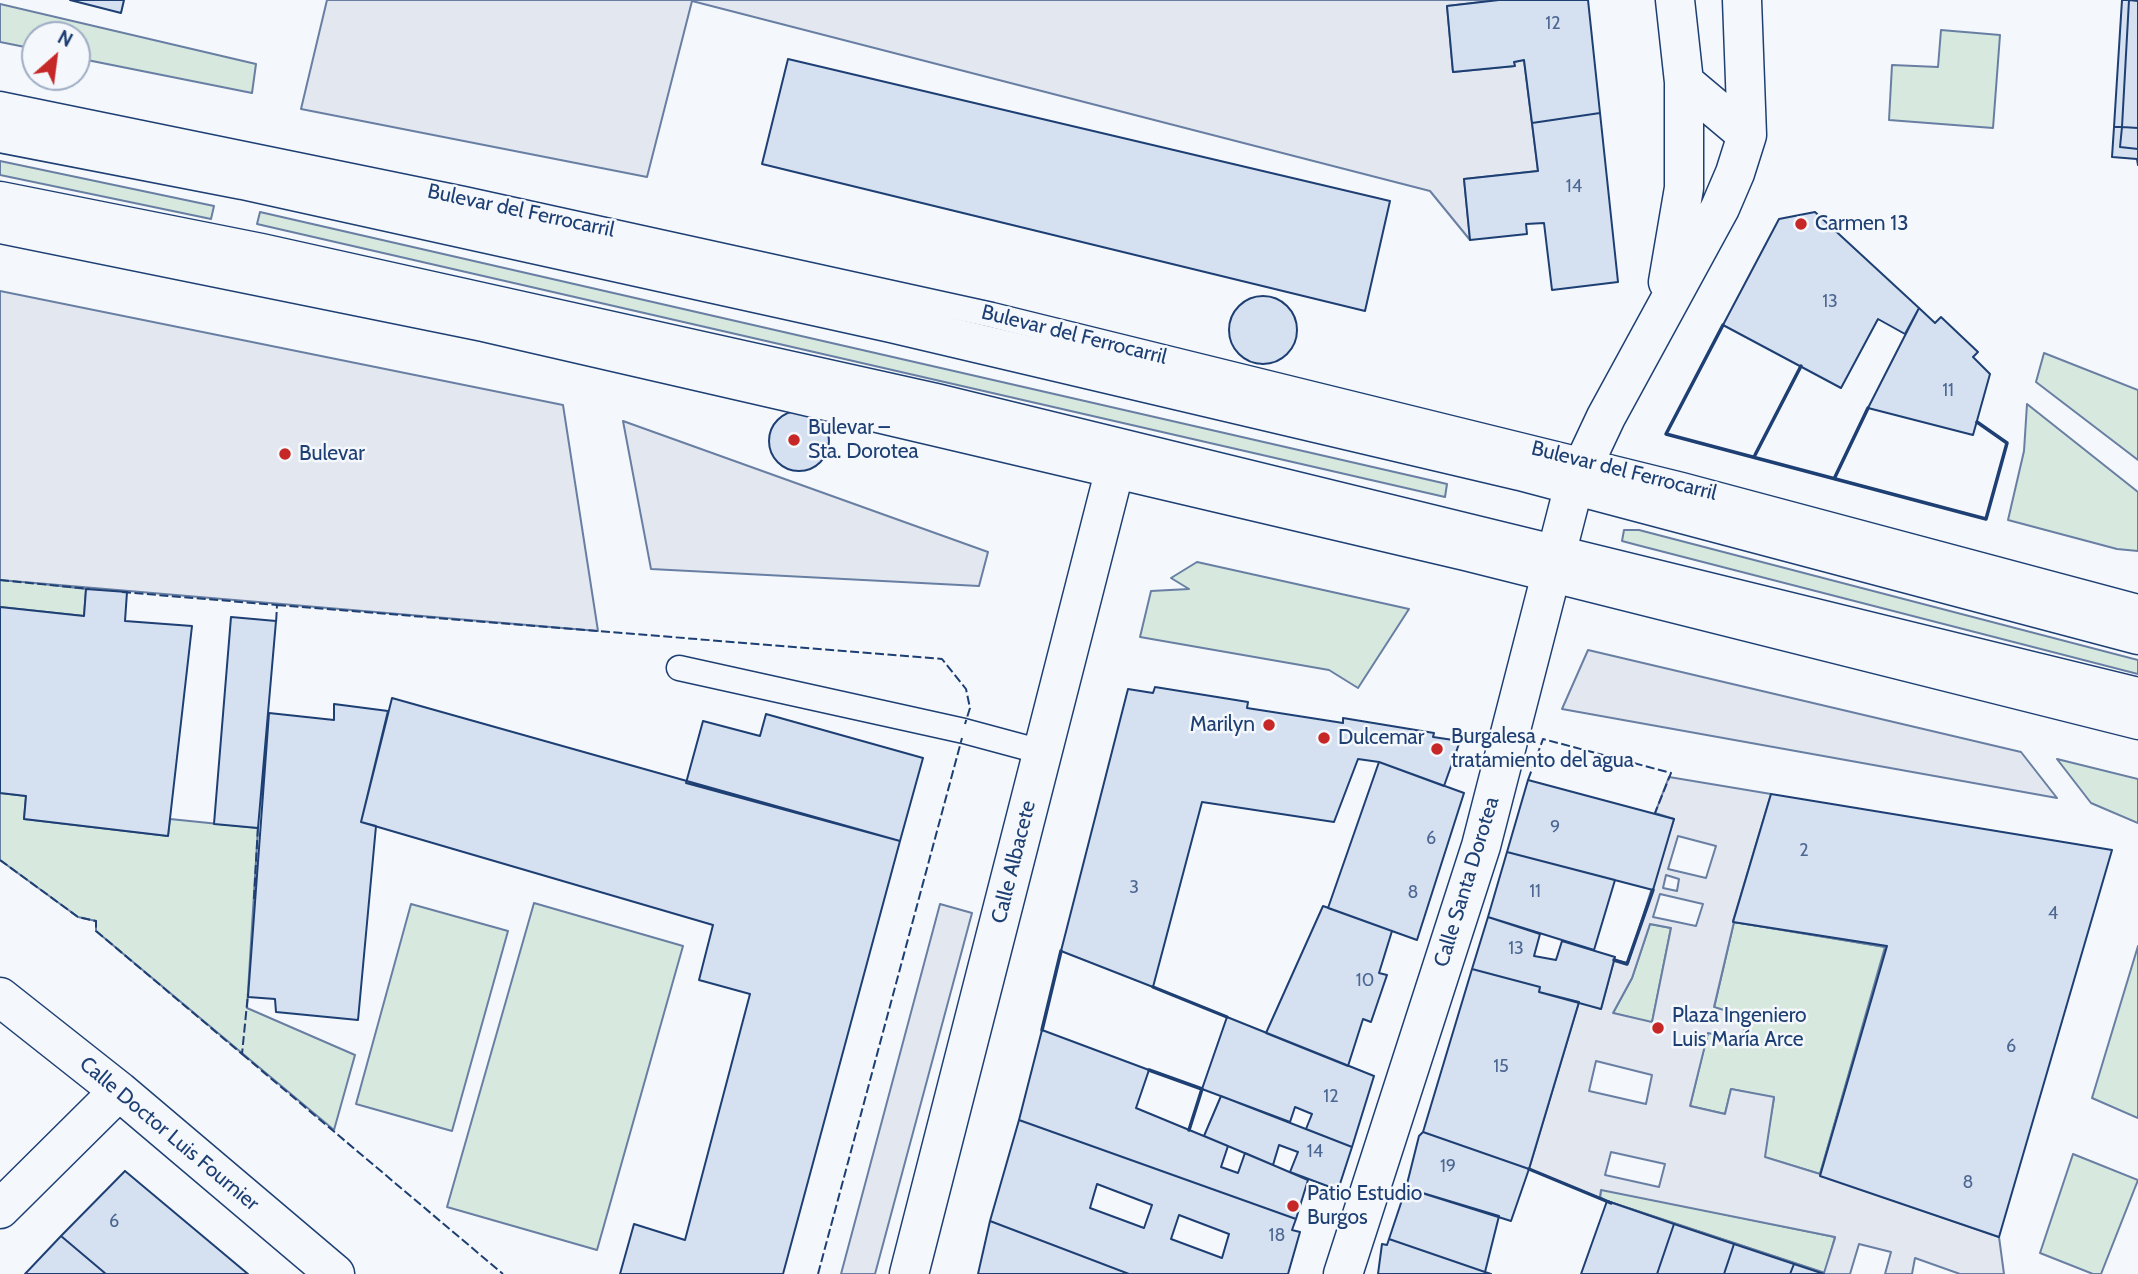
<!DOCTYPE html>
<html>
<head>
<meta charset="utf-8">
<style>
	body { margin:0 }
	#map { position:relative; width:2138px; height:1274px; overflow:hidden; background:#f4f7fb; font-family:Cabin,sans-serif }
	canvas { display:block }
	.north { position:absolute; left:21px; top:21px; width:70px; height:70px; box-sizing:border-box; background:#f4f7fb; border:2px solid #9eadc5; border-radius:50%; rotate:28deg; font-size:19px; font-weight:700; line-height:28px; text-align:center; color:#1d3f73 }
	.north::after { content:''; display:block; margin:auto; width:24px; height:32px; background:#c62828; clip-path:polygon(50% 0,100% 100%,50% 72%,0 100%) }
</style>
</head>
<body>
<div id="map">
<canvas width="2138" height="1274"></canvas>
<div class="north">N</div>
</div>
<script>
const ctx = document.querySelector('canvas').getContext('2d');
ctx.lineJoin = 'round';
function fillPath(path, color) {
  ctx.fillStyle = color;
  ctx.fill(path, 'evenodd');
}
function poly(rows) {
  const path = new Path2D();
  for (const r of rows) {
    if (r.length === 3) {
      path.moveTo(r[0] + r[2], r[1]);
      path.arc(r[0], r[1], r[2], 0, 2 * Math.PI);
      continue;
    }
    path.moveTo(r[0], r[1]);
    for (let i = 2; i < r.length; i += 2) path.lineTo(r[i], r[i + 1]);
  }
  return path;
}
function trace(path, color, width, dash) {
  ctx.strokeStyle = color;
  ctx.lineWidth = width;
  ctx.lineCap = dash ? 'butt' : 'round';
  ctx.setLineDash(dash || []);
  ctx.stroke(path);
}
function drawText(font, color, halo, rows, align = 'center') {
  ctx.font = font + ' Cabin,sans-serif';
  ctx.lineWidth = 5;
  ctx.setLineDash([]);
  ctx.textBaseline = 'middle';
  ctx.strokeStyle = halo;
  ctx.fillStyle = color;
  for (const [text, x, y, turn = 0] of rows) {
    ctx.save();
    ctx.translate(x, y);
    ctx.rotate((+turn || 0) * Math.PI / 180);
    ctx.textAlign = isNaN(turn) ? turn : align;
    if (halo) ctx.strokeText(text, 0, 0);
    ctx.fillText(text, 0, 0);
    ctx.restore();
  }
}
const green = poly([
	[0,4,256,64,252,93,77,58,77,35,35,35,35,49,0,42,0,4],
	[1941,30,2000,35,1993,128,1889,120,1892,65,1938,67,1941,30],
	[0,161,214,206,211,219,0,175,0,161],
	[260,212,1447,484,1445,497,257,224,260,212],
	[2044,353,2138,390,2138,460,2036,382,2044,353],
	[2027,404,2138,492,2138,551,2117,549,2008,520,2024,451,2027,404],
	[1624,530,1639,530,2138,660,2138,674,1637,545,1622,541,1624,530],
	[1197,562,1409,609,1358,688,1329,670,1140,637,1151,591,1189,589,1171,578,1197,562],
	[0,579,86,589,84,616,0,607,0,579],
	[2057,759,2138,779,2138,823,2091,803,2057,759],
	[0,793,26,796,24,819,168,836,170,819,258,828,247,1008,355,1055,334,1130,96,931,96,921,78,917,0,860,0,793],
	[534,903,683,946,597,1250,447,1207,534,903],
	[411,904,508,931,452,1131,356,1104,411,904],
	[1734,922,1886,947,1820,1174,1764,1157,1774,1098,1731,1089,1725,1114,1690,1106,1708,1032,1742,1040,1747,1017,1714,1008,1734,922],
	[1650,924,1671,928,1652,1023,1613,1013,1632,978,1650,924],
	[2138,946,2138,1118,2092,1098,2138,946],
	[2073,1154,2138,1180,2101,1274,2093,1274,2040,1253,2073,1154],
	[1601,1189,1835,1237,1825,1273,1607,1201,1600,1198,1601,1189]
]);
fillPath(green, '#d7e8df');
trace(green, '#687fa3', 2);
const parking = poly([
	[327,0,1499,0,1447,6,1453,72,1514,66,1514,62,1524,60,1538,171,1464,179,1470,240,1430,191,692,1,647,177,301,109,327,0],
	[0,291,563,405,598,631,0,580,0,291],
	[623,421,988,552,979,586,651,569,623,421],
	[1588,650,2021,752,2057,798,1562,709,1588,650],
	[1669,777,1771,794,1733,921,1887,946,1820,1175,1999,1237,2004,1274,1960,1274,1915,1258,1912,1274,1885,1274,1891,1252,1859,1244,1850,1274,1824,1274,1607,1201,1529,1169,1579,1002,1601,1009,1614,960,1628,963,1674,819,1655,813,1669,777],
	[1678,836,1716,846,1706,878,1668,869,1678,836],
	[1666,875,1679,879,1677,891,1663,888,1666,875],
	[1660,894,1703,904,1696,926,1653,917,1660,894],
	[1734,922,1885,947,1820,1174,1765,1157,1774,1097,1731,1089,1725,1114,1690,1106,1708,1033,1742,1041,1747,1017,1714,1007,1734,922],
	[1650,924,1671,928,1652,1022,1613,1013,1632,978,1650,924],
	[1596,1061,1652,1075,1646,1104,1589,1091,1596,1061],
	[1611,1152,1665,1164,1659,1187,1605,1175,1611,1152],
	[1601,1190,1835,1237,1835,1238,1824,1273,1607,1201,1600,1197,1601,1190],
	[940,904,972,913,875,1274,841,1274,940,904]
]);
fillPath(parking, '#e3e8f0');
trace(parking, '#687fa3', 2);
const building = poly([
	[70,0,124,0,121,13,70,0],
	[1499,0,1588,0,1600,113,1532,123,1524,60,1514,62,1515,66,1453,72,1447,6,1499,0],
	[2122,0,2129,0,2122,127,2114,127,2122,0],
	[2129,0,2138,1,2138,128,2122,127,2129,0],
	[788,59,1390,201,1365,311,762,164,788,59],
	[1600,113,1618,282,1552,290,1544,223,1526,224,1527,234,1470,240,1464,179,1538,171,1532,123,1600,113],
	[2114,127,2122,127,2120,147,2138,149,2138,165,2137,159,2112,157,2114,127],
	[2122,127,2138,128,2138,149,2120,147,2122,127],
	[1815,212,1919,308,1905,334,1878,319,1841,388,1723,325,1779,219,1815,212],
	[1263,330,34],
	[1919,308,1935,323,1941,317,1978,352,1973,357,1990,374,1973,435,1868,408,1919,308],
	[799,441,30],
	[86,589,127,592,125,621,192,626,168,836,24,819,26,796,0,793,0,607,84,616,86,589],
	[231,617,276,621,258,828,214,824,231,617],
	[1155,687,1248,702,1247,708,1343,723,1343,718,1434,733,1433,737,1460,741,1444,786,1379,762,1358,759,1334,822,1202,802,1153,987,1061,951,1128,689,1153,693,1155,687],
	[392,698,900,841,783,1274,620,1274,634,1224,685,1240,750,994,699,980,713,925,361,822,392,698],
	[334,704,388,711,361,822,376,826,358,1020,276,1012,275,999,248,997,269,713,334,720,334,704],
	[766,714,923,758,900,841,686,783,703,721,760,736,766,714],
	[1379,762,1464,793,1417,940,1328,908,1379,762],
	[1528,780,1674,819,1653,890,1507,852,1528,780],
	[1771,794,2112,850,1999,1237,1820,1176,1887,946,1733,922,1771,794],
	[1507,852,1615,880,1594,950,1488,917,1507,852],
	[1323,906,1392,931,1379,973,1387,975,1371,1022,1363,1019,1348,1066,1266,1033,1323,906],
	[1488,917,1540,934,1534,956,1556,960,1562,941,1615,957,1601,1009,1539,992,1540,987,1472,969,1488,917],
	[1472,969,1540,987,1539,992,1579,1002,1529,1169,1423,1132,1472,969],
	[1227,1017,1374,1076,1352,1147,1306,1129,1312,1114,1295,1107,1290,1122,1202,1089,1227,1017],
	[1042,1030,1149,1070,1136,1108,1228,1146,1221,1167,1238,1173,1245,1153,1308,1180,1296,1219,1019,1120,1042,1030],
	[1221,1096,1352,1147,1338,1190,1290,1172,1298,1152,1279,1145,1273,1165,1204,1136,1221,1096],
	[1019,1120,1296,1219,1292,1230,1300,1232,1288,1274,1129,1274,990,1221,1019,1120],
	[1097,1184,1152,1205,1144,1228,1090,1208,1097,1184],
	[1179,1215,1229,1234,1222,1258,1171,1239,1179,1215],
	[1423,1132,1529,1169,1511,1221,1406,1188,1419,1136,1423,1132],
	[125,1171,248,1274,106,1274,61,1236,125,1171],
	[1406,1188,1499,1216,1485,1272,1389,1239,1406,1188],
	[1607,1201,1674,1224,1657,1274,1581,1274,1607,1201],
	[990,1221,1129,1274,978,1274,990,1221],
	[1674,1224,1734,1244,1724,1274,1657,1274,1674,1224],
	[61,1236,106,1274,25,1274,61,1236],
	[1389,1239,1485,1272,1491,1274,1378,1274,1382,1244,1387,1245,1389,1239],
	[1734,1244,1794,1264,1790,1274,1724,1274,1734,1244],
	[1794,1264,1824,1274,1790,1274,1794,1264]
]);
fillPath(building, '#d5e0f0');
trace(building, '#1d3f73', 2);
const service = poly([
	[0,104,464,199,992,315,1682,485,2138,607],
	[0,231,483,329,792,400,1465,558,2138,727],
	[679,668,964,731,1042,752]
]);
const minor = poly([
	[1684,82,1747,135],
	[1668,282,1684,188,1684,82,1675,0],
	[0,997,119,1091,335,1274],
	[0,1209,119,1091],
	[909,1274,1120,449],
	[1343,1274,1481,846,1574,485,1606,417,1720,208,1735,173,1747,135,1742,0]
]);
const secondary = poly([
	[0,133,243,180,891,323,1520,471,2138,635],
	[0,201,261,253,936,403,2138,697]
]);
trace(service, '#1d3f73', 27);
trace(minor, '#1d3f73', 41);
trace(secondary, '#1d3f73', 41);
trace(service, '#f4f7fb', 24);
trace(minor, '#f4f7fb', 38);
trace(secondary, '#f4f7fb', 38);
trace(poly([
	[0,580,90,589],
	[122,592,277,605,276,624],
	[277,605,942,659,966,689,970,708,965,724],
	[1528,780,1543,739,1671,773,1655,813],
	[0,860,78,917,96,921,96,931,242,1054,248,994],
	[254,899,258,826],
	[242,1054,503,1274],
	[818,1274,962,738]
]), '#1d3f73', 2, [9, 3.5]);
trace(poly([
	[1723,325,1666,434,1986,519,2007,443,1977,422],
	[1755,455,1801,366],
	[1835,477,1868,408],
	[1614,960,1627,964,1653,890],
	[1153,987,1227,1017],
	[1042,1030,1061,951],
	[1149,1070,1202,1089,1189,1130],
	[1529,1169,1611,1203]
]), '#1d3f73', 3.5);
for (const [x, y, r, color] of [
	[1801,224,7,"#c62828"],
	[794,440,7,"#c62828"],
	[285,454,7,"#c62828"],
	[1269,725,7,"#c62828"],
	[1324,738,7,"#c62828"],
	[1437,749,7,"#c62828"],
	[1658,1028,7,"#c62828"],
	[1293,1206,7,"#c62828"]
]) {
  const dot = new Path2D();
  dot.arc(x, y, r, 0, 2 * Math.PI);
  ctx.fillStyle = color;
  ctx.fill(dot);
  trace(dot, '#f4f7fb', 2.5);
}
drawText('18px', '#4b6792', null, [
	["12",1553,24],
	["14",1574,187],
	["13",1830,302],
	["11",1948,391],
	["9",1555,828],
	["6",1431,839],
	["2",1804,851],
	["3",1134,888],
	["11",1535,892],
	["8",1413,893],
	["4",2053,914],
	["13",1516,949],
	["10",1365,981],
	["6",2011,1047],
	["15",1501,1067],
	["12",1331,1097],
	["14",1315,1152],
	["19",1448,1167],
	["8",1968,1183],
	["6",114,1222],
	["18",1277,1236]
]);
drawText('21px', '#1d3f73', '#f4f7fb', [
	["Bulevar del Ferrocarril",521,211,12],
	["Bulevar del Ferrocarril",1074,335,14],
	["Bulevar del Ferrocarril",1624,471,14],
	["Calle Albacete",1014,862,-76],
	["Calle Santa Dorotea",1467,882,-73],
	["Calle Doctor Luis Fournier",169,1134,40]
]);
drawText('21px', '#1d3f73', '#f4f7fb', [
	["Carmen 13",1815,224],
	["Bulevar –",808,428],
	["Sta. Dorotea",808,452],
	["Bulevar",299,454],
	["Marilyn",1255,725,"right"],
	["Burgalesa",1451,737],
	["tratamiento del agua",1451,761],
	["Dulcemar",1338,738],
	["Plaza Ingeniero",1672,1016],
	["Luis María Arce",1672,1040],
	["Patio Estudio",1307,1194],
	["Burgos",1307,1218]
], 'left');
</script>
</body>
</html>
